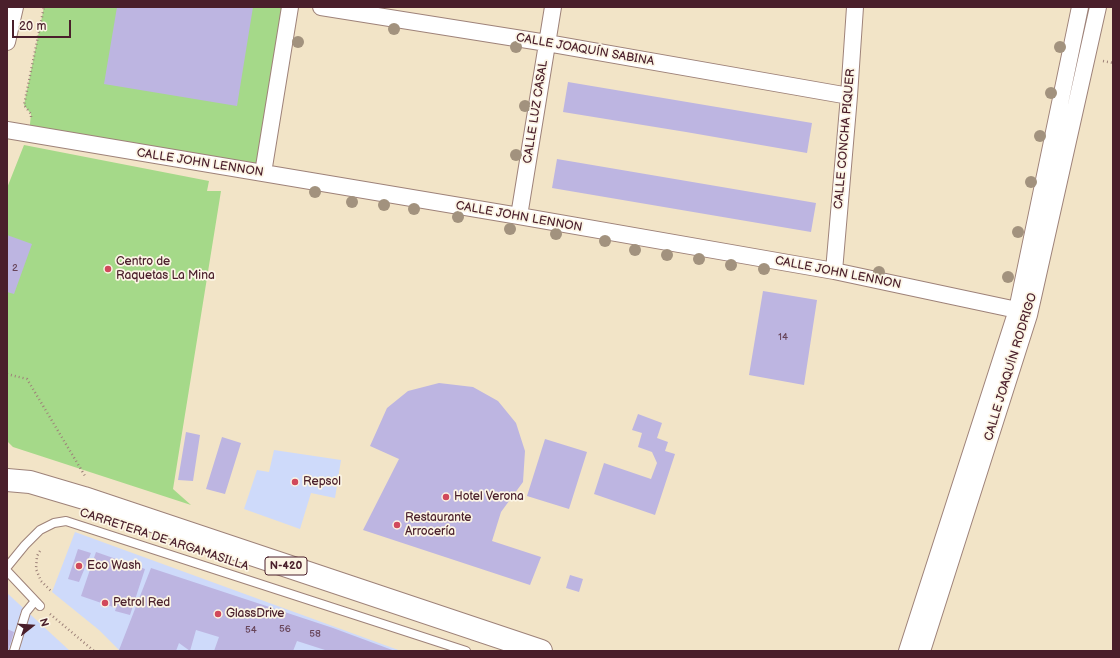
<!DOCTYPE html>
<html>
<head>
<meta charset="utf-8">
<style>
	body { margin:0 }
	#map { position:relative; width:1120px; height:658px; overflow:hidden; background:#f2e4c7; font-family:"Balsamiq Sans",sans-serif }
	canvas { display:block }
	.frame { position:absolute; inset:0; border:8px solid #4a1f2b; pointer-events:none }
	.north { position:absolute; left:12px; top:606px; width:40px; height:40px; -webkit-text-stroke:3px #fcf5e5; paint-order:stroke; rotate:73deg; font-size:11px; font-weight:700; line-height:16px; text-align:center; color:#4a1f2b }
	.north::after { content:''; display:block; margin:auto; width:14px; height:18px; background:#4a1f2b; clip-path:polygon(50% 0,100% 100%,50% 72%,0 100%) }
	.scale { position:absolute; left:12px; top:20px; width:59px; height:18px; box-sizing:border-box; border:2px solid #4a1f2b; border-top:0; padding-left:5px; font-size:12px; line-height:14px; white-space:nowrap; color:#4a1f2b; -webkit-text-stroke:3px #fcf5e5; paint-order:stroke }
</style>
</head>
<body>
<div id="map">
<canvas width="1120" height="658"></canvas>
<div class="frame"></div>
<div class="north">N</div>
<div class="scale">20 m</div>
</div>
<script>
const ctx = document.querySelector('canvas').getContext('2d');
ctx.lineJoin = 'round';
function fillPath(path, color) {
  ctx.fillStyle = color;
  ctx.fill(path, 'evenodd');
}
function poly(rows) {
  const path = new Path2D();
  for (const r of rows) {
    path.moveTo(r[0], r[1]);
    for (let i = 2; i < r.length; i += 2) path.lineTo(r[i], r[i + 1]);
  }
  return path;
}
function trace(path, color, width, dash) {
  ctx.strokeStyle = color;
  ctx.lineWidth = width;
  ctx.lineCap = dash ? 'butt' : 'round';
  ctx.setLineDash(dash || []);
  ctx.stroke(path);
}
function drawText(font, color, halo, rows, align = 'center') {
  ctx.font = font + ' "Balsamiq Sans",sans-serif';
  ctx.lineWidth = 3.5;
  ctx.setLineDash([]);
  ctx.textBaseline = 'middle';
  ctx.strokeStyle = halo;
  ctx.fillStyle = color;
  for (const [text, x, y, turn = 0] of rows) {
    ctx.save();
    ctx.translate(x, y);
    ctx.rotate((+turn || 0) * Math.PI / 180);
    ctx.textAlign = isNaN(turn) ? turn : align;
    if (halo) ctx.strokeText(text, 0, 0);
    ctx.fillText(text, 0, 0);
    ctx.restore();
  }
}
fillPath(poly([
	[274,450,341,460,335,498,311,493,300,529,244,509,257,470,269,472],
	[75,532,401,651,126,651,119,650,99,630,52,592],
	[7,593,70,651,7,651]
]), '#cedafa');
fillPath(poly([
	[44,7,290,7,263,173,29,134,31,114,24,105],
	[24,145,209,181,207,191,221,191,173,489,191,505,13,447,7,441,7,188]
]), '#a5d989');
fillPath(poly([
	[117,7,253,7,237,106,104,84],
	[568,82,812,123,807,153,686,132,563,112],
	[557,159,816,203,811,232,552,188],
	[7,235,32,244,14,294,7,292],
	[763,291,817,300,804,385,749,375],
	[439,383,473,387,498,401,516,423,525,451,523,482,501,512,492,541,541,557,530,585,363,530,399,459,370,446,387,408,408,391],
	[638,414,662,423,657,438,668,442,665,451,675,454,655,515,594,494,604,463,651,479,657,463,652,452,638,447,642,433,632,430],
	[186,432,200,435,193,481,178,480],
	[222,437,241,443,225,494,206,489],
	[545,439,587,452,569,509,527,496],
	[78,549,91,553,79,582,68,579],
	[96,552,145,569,130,615,115,611,116,608,81,596],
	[151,568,333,628,395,651,325,651,325,650,297,641,293,651,214,651,219,637,196,630,190,651,179,643,176,651,120,651,119,650],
	[570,575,583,579,579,592,566,588],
	[7,629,14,632,8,651,7,651]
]), '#bdb5e1');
const lane = poly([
	[7,567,25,545,40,530,54,523,66,521,466,651],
	[7,571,40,606],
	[14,651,26,612,35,601]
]);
const street = poly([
	[321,7,547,43,849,96],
	[7,42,15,7],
	[7,130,519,216,834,271,1017,310,1029,315],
	[263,173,290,7],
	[519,216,553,7],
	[834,271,849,96,855,7],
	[907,651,1017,310,1080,7],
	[922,651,1029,315,1098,7]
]);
const highway = poly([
	[7,480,30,482,84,498,541,651]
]);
trace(lane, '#9e8279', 10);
trace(street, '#9e8279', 18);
trace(highway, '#9e8279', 24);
trace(poly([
	[1103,61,1113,63],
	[31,117,31,114,24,105,44,7],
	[7,374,27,379,85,476],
	[40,551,37,556,36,569,41,581,52,592],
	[50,614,94,651]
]), '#9e8279', 2.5, [1, 3]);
trace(lane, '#fff', 8);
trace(street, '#fff', 16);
trace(highway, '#fff', 22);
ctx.fillStyle = '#a2927e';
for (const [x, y] of [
	[394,29],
	[298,42],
	[516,47],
	[1060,47],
	[1051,93],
	[525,106],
	[1040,136],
	[516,155],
	[1031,182],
	[315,192],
	[352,202],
	[384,205],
	[414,209],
	[458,217],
	[510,229],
	[1018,232],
	[556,234],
	[605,241],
	[635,250],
	[667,255],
	[699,259],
	[731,265],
	[764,269],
	[879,272],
	[1008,277]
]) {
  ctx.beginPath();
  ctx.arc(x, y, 6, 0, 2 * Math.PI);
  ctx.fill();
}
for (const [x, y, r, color] of [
	[108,269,4,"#d1495b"],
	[295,482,4,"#d1495b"],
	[446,497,4,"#d1495b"],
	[397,525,4,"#d1495b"],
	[79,566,4,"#d1495b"],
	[105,603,4,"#d1495b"],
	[218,614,4,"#d1495b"]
]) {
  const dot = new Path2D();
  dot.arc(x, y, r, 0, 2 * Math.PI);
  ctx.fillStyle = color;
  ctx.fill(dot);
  trace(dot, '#fcf5e5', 1.5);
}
drawText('10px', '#674458', null, [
	["2",15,268],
	["14",783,337],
	["56",285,629],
	["54",251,630],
	["58",315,634]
]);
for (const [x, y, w] of [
	[286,566,42]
]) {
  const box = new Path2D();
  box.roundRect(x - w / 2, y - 9, w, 18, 3);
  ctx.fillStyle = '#fcf5e5';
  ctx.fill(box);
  trace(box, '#4a1f2b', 1);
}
drawText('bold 11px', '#4a1f2b', null, [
	["N-420",286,566]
]);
drawText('12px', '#4a1f2b', '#fcf5e5', [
	["CALLE JOAQUÍN SABINA",585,50,10],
	["CALLE LUZ CASAL",536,112,-81],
	["CALLE CONCHA PIQUER",845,139,-85],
	["CALLE JOHN LENNON",200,163,9],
	["CALLE JOHN LENNON",519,217,10],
	["CALLE JOHN LENNON",838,273,11],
	["CALLE JOAQUÍN RODRIGO",1011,367,-73],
	["CARRETERA DE ARGAMASILLA",164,540,18]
]);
drawText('12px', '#4a1f2b', '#fcf5e5', [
	["Centro de",116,262],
	["Raquetas La Mina",116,276],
	["Repsol",303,482],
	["Hotel Verona",454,497],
	["Restaurante",405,518],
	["Arrocería",405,532],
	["Eco Wash",87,566],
	["Petrol Red",113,603],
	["GlassDrive",226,614]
], 'left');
</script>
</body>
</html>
